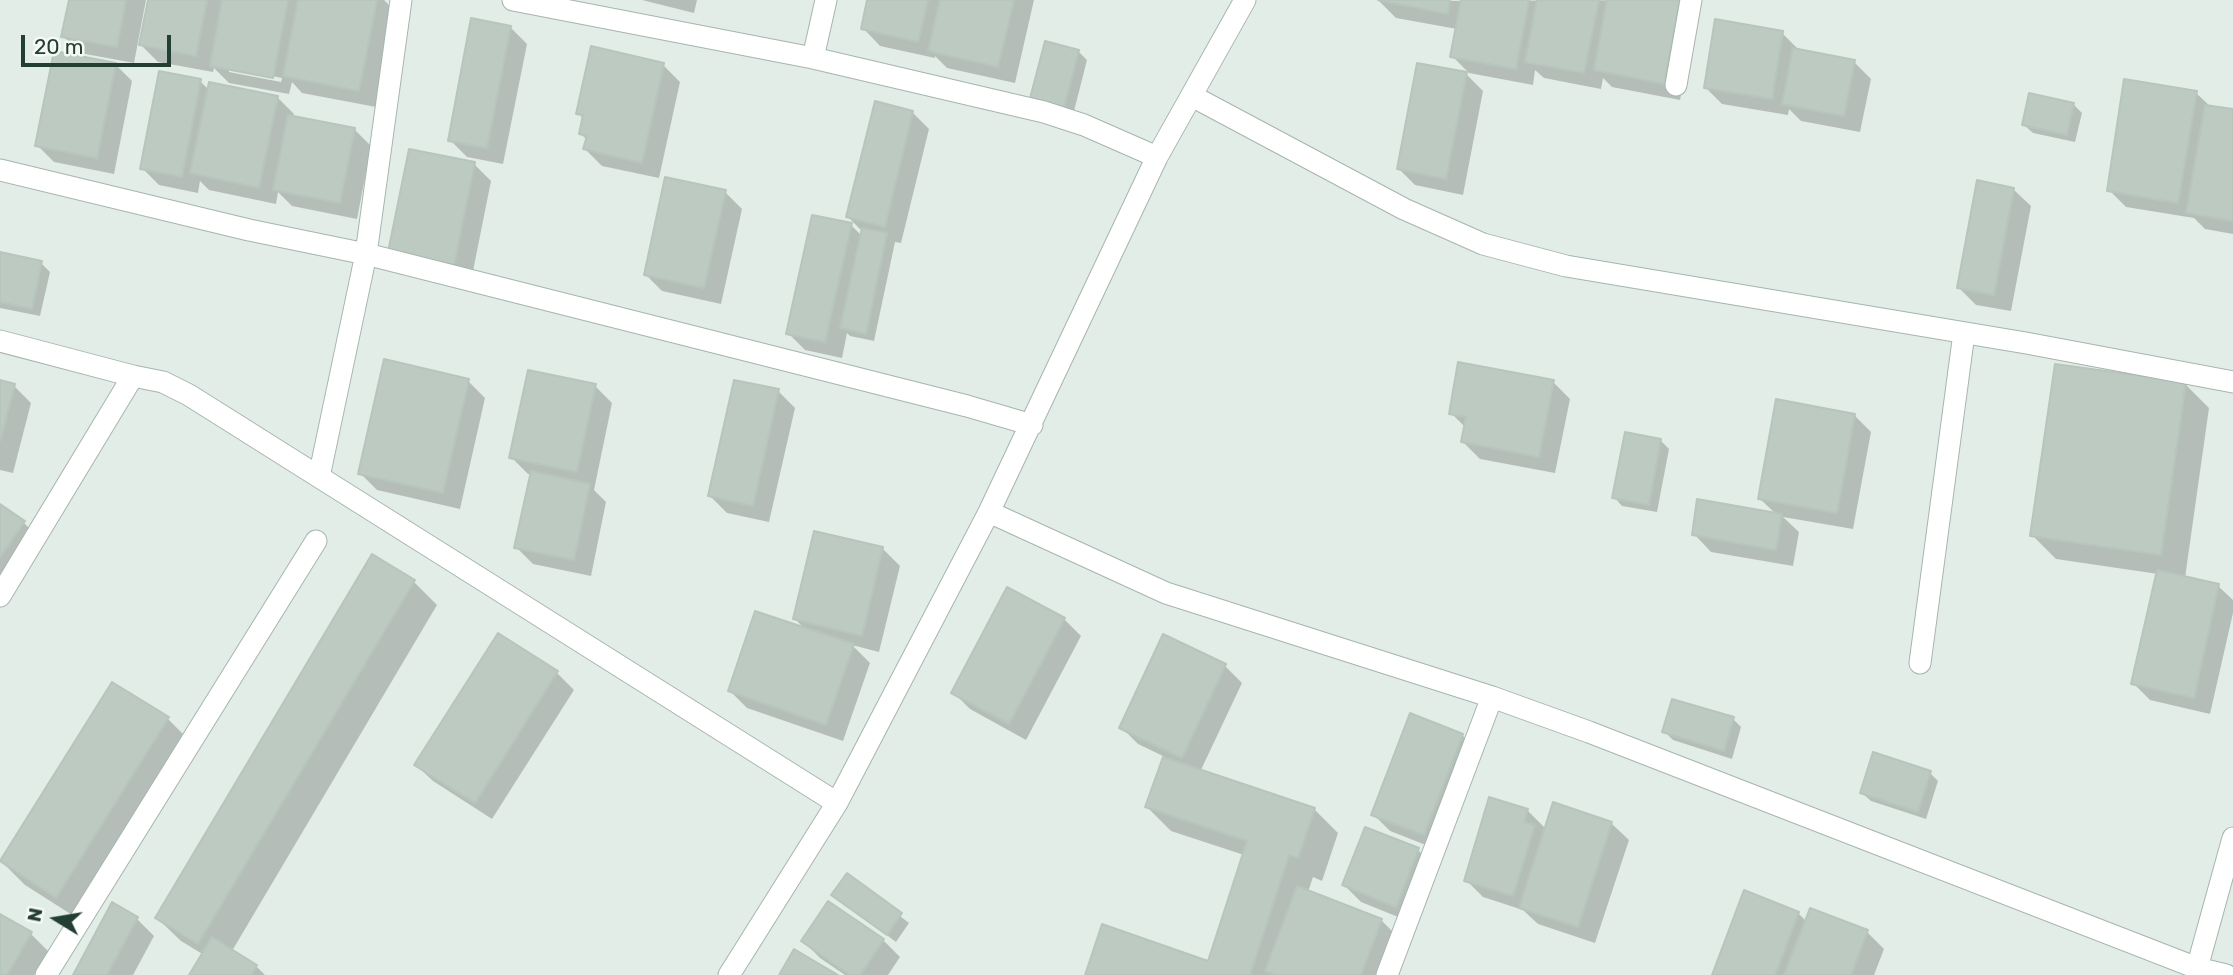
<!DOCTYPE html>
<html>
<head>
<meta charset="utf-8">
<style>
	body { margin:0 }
	#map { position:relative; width:2233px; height:975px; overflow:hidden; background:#e3ede7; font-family:Rubik,sans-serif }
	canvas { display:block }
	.north { position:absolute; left:21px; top:884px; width:70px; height:70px; -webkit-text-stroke:5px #f4f9f6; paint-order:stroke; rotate:281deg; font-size:19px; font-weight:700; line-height:28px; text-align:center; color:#233e32 }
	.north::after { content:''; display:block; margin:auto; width:24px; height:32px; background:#233e32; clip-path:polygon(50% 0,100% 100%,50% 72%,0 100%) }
	.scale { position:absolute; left:21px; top:35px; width:150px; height:32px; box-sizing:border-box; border:4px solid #233e32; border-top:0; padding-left:9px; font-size:21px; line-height:24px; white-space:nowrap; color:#233e32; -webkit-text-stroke:5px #f4f9f6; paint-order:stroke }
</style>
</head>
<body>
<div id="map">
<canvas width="2233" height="975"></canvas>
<div class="north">N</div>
<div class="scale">20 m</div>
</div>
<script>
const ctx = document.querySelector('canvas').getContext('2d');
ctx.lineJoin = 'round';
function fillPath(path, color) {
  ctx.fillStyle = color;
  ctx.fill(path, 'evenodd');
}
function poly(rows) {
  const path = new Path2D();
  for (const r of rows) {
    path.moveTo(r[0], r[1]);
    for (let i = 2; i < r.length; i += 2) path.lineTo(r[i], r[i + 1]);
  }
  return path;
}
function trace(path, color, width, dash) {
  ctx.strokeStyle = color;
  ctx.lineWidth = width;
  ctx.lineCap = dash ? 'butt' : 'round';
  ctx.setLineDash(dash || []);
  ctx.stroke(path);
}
fillPath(poly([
	[70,0,146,0,134,63,80,53,63,36],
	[150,0,384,0,395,11,376,107,302,93,292,82,289,94,229,83,214,68,213,72,158,62,141,45],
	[229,68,282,78,281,82,229,72],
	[642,0,697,0,694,13],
	[869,0,1034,0,1015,83,947,68,935,56,935,58,880,46,863,28],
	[1700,0,1680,100,1612,87,1603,78,1601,89,1544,78,1535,70,1533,85,1469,73,1452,56,1457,29,1396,18,1379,1],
	[510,27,527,44,503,164,467,157,450,140],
	[1782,33,1799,50,1854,62,1871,79,1860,132,1801,121,1789,109,1788,115,1722,104,1705,87],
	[1078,51,1087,60,1071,123,1039,114],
	[115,64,132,81,114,174,54,162,37,145],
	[663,65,680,82,659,178,602,166,585,149,587,140,580,133,584,120,578,113],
	[1466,74,1483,91,1463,195,1415,185,1398,168],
	[200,81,209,90,277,97,294,114,293,117,354,129,371,146,357,219,292,206,278,192,276,204,209,190,200,181,198,193,159,185,142,168],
	[2196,93,2211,107,2233,111,2233,234,2205,229,2194,218,2126,207,2109,190],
	[2073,104,2082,113,2075,142,2033,133,2024,125],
	[912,112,929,129,901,243,895,242,874,341,850,336,847,333,842,358,805,350,788,333,851,225,862,236,863,232,848,217],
	[474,164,491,181,471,281,407,269],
	[2013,189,2031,206,2011,311,1976,305,1959,288],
	[725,192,742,209,721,304,662,291,645,274],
	[0,254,41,263,50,272,40,316,0,308],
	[468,381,485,398,460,509,377,490,360,473],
	[0,382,14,386,31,403,13,473,0,470],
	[1553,382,1570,399,1555,473,1480,459,1463,442,1466,428,1451,413],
	[2185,384,2209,408,2185,578,2218,586,2233,600,2233,613,2210,714,2150,700,2133,683,2158,574,2056,559,2032,535],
	[595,386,612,403,594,490,606,502,591,576,533,564,516,547,532,475,528,474,511,457],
	[778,391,795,408,769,522,727,513,710,496],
	[1854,415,1871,432,1853,529,1783,517,1799,532,1793,566,1711,552,1694,534,1776,514,1760,499],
	[1661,441,1669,449,1657,512,1622,506,1614,497],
	[0,506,24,523,41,540,0,582],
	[815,533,883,549,900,566,879,652,852,645,870,663,843,741,747,708,730,691,806,630,794,618],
	[414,582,437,605,232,951,256,966,265,975,191,975,204,955,181,941,157,918],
	[1064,619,1081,636,1026,740,970,709,953,692],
	[1225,666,1242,683,1200,772,1314,809,1338,833,1322,881,1313,877,1308,892,1381,920,1398,937,1384,975,1087,975,1209,963,1244,855,1171,831,1147,807,1165,757,1138,744,1121,727],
	[557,673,574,690,492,819,433,781,416,765],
	[168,719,191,742,80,920,25,885,2,862],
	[1733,719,1741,727,1732,759,1673,740,1664,731],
	[1462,735,1479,752,1441,851,1390,831,1373,814],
	[1930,773,1938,781,1926,819,1871,801,1862,793],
	[1554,804,1612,824,1629,840,1595,943,1538,924,1523,910,1483,897,1466,880,1527,810,1546,829],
	[1366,829,1418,850,1435,867,1413,923,1361,902,1344,885],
	[848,876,909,923,896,942,833,895],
	[829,904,883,940,900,957,888,975,845,975,820,958,803,941],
	[112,905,137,919,154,936,133,975,75,975],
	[1798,913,1807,922,1867,932,1884,949,1874,975,1714,975],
	[0,916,31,934,48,951,34,975,0,975]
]), '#0003');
const building = poly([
	[69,0,126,0,117,47,61,37,69,0],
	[148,0,207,0,196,56,139,45,148,0],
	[222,0,288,0,273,78,210,66,222,0],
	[298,0,377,0,359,91,283,76,298,0],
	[867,0,928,0,918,42,861,29,867,0],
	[940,0,1014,0,998,67,928,51,940,0],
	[1378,0,1450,0,1448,14,1378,0],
	[1461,0,1529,0,1516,69,1450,57,1461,0],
	[1537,0,1599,0,1584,73,1525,62,1537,0],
	[1607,0,1680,0,1664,84,1594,70,1607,0],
	[471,18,511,26,487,148,448,141,471,18],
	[1715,19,1783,31,1772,99,1704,88,1715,19],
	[1045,41,1079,50,1062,115,1028,106,1045,41],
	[591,46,664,63,642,163,583,149,587,136,579,134,583,115,576,114,591,46],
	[1793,48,1855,60,1844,116,1782,104,1793,48],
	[54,51,116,63,97,158,35,146,54,51],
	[1417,63,1467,72,1446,179,1397,169,1417,63],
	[159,71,201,79,182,177,140,169,159,71],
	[2124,79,2197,91,2178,203,2107,191,2124,79],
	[209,82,278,96,259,188,190,173,209,82],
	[2029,93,2074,103,2067,135,2022,125,2029,93],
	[875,101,913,111,885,227,846,217,875,101],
	[2205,105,2233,109,2233,221,2186,213,2205,105],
	[288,115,355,128,340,203,273,190,288,115],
	[409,149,475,162,454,265,388,252,409,149],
	[665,177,726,190,704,288,644,275,665,177],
	[1977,180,2014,188,1994,295,1957,288,1977,180],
	[812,215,852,223,825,342,786,334,812,215],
	[862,228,887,233,866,334,840,328,862,228],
	[0,252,42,261,32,309,0,302,0,252],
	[384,359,469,379,443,493,358,474,384,359],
	[1458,362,1554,380,1539,457,1461,442,1466,417,1449,414,1458,362],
	[2055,364,2186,382,2161,555,2030,536,2055,364],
	[528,370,596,384,577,472,509,458,528,370],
	[0,380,15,384,0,441,0,380],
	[734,380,779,389,753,506,708,496,734,380],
	[1776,399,1855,414,1837,513,1758,499,1776,399],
	[1625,432,1661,439,1649,505,1612,498,1625,432],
	[531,471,590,484,574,560,514,548,531,471],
	[1697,499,1782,514,1776,550,1692,535,1697,499],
	[0,504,25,521,0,557,0,504],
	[814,531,883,547,862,636,793,619,814,531],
	[372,554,415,580,198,944,155,918,372,554],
	[2157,570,2219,584,2194,698,2131,684,2157,570],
	[1007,587,1065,618,1009,724,951,693,1007,587],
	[755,611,854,644,826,725,728,691,755,611],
	[498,633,558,671,475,803,414,765,498,633],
	[1163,634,1226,664,1182,758,1119,728,1163,634],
	[112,682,169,717,56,898,0,861,112,682],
	[1672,699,1734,717,1724,751,1662,732,1672,699],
	[1410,713,1463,734,1424,835,1371,815,1410,713],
	[1873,752,1931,771,1918,812,1860,793,1873,752],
	[1163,757,1315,808,1298,858,1289,855,1250,975,1085,975,1102,924,1208,961,1247,841,1145,807,1163,757],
	[1489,797,1528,809,1524,822,1535,825,1513,896,1464,881,1489,797],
	[1553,802,1612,822,1578,927,1519,908,1553,802],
	[1365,827,1419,848,1396,907,1342,885,1365,827],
	[847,873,902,913,887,935,831,895,847,873],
	[1297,886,1382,919,1361,975,1276,975,1265,971,1297,886],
	[1744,890,1799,912,1775,975,1712,975,1744,890],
	[828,901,884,939,860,975,850,975,801,941,828,901],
	[112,902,138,917,107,975,73,975,112,902],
	[1810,908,1868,930,1851,975,1784,975,1810,908],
	[0,914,32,932,7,975,0,975,0,914],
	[212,937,257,965,251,975,189,975,212,937],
	[794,949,838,975,779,975,794,949]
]);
fillPath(building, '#bccac2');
trace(building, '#b6c6bc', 2);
const service = poly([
	[46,975,316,541]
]);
const minor = poly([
	[513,0,813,58,1044,112,1084,125,1157,157],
	[813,58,826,0],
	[1676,85,1691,0],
	[1192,96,1404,209,1483,244,1566,266,2026,343,2233,382],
	[0,170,249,230,366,254,967,406,1032,425],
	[0,341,133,376],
	[319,477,366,254,401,0],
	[989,512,1166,593,1492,697,1589,732,2197,968,2226,975],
	[0,596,133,376,163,382,189,395,837,803],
	[1920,663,1964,333],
	[2197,968,2233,838],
	[729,975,837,803,989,512,1157,157,1245,0],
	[1387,975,1492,697]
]);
trace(service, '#a6b5ad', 23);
trace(minor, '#a6b5ad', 23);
trace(service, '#fff', 21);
trace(minor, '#fff', 21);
</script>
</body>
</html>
